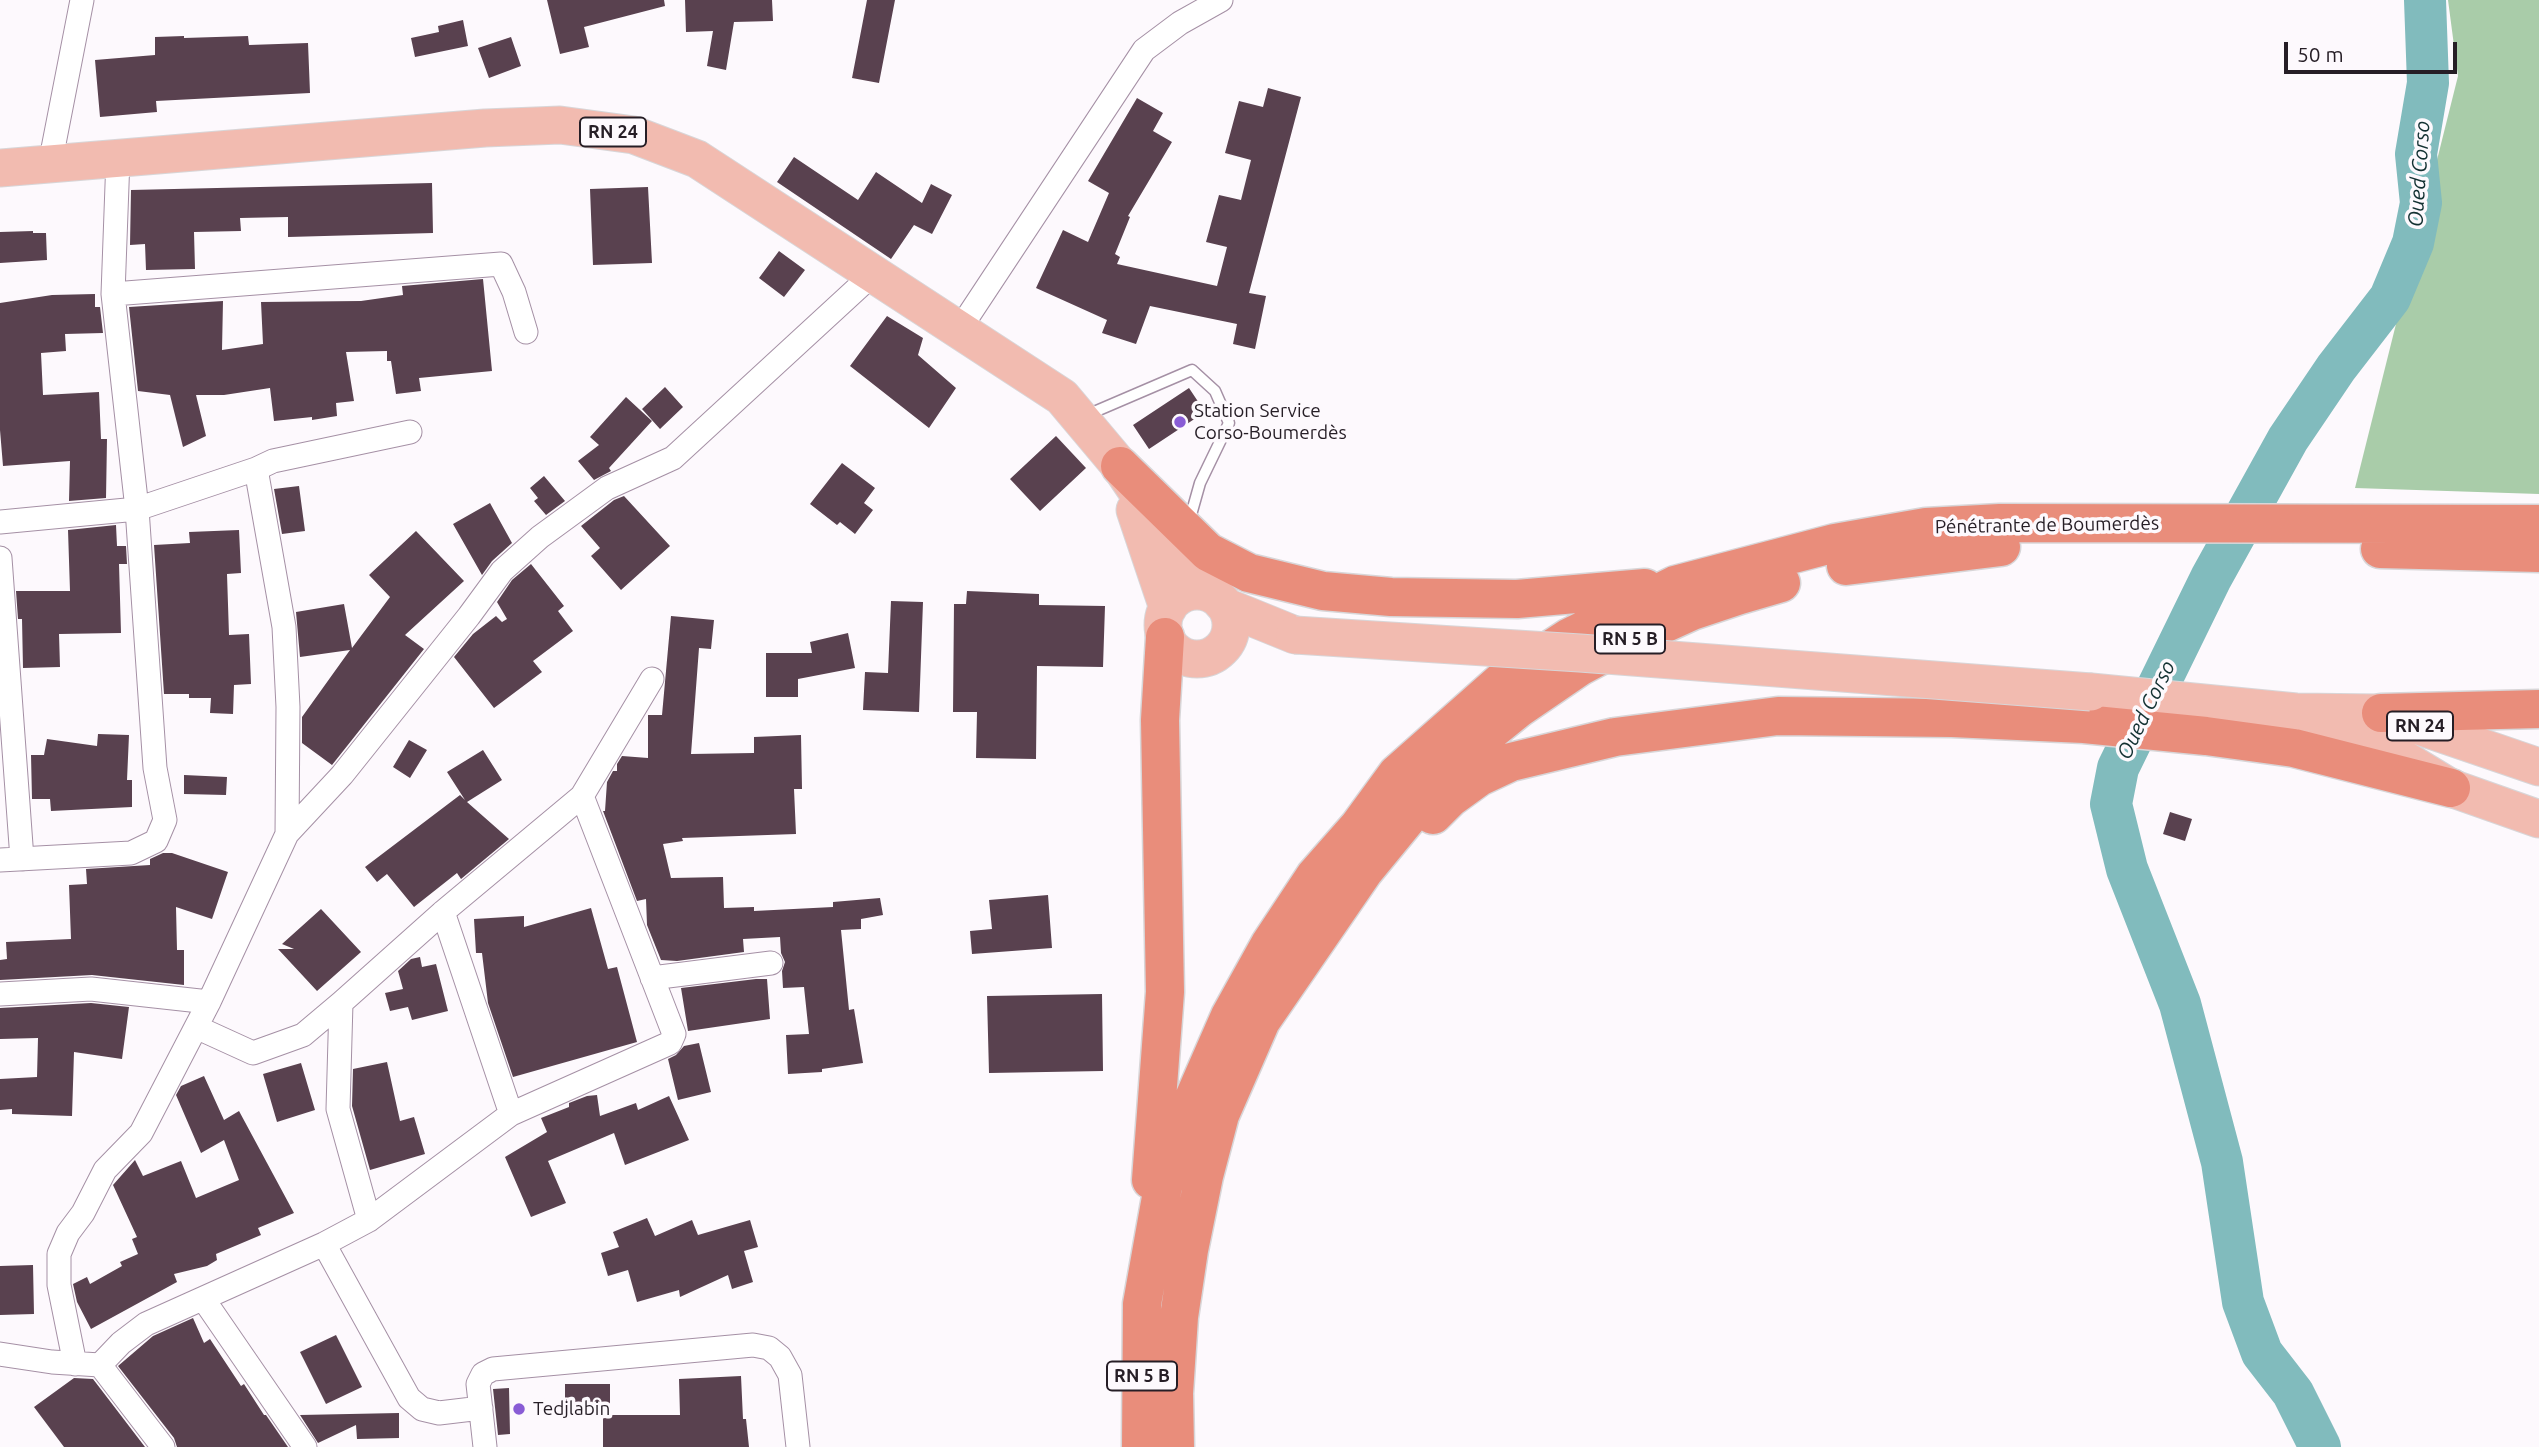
<!DOCTYPE html>
<html>
<head>
<meta charset="utf-8">
<style>
	body { margin:0 }
	#map { position:relative; width:2539px; height:1447px; overflow:hidden; background:#fdf9fd; font-family:Ubuntu,sans-serif }
	canvas { display:block }
	.scale { position:absolute; left:2284px; top:42px; width:173px; height:32px; box-sizing:border-box; border:4px solid #261e26; border-top:0; padding-left:9px; font-size:21px; line-height:24px; white-space:nowrap; color:#261e26; -webkit-text-stroke:5px #fdf9fd; paint-order:stroke }
</style>
</head>
<body>
<div id="map">
<canvas width="2539" height="1447"></canvas>
<div class="scale">50 m</div>
</div>
<script>
const ctx = document.querySelector('canvas').getContext('2d');
ctx.lineJoin = 'round';
function fillPath(path, color) {
  ctx.fillStyle = color;
  ctx.fill(path, 'evenodd');
}
function poly(rows) {
  const path = new Path2D();
  for (const r of rows) {
    if (r.length === 3) {
      path.moveTo(r[0] + r[2], r[1]);
      path.arc(r[0], r[1], r[2], 0, 2 * Math.PI);
      continue;
    }
    path.moveTo(r[0], r[1]);
    for (let i = 2; i < r.length; i += 2) path.lineTo(r[i], r[i + 1]);
  }
  return path;
}
function trace(path, color, width, dash) {
  ctx.strokeStyle = color;
  ctx.lineWidth = width;
  ctx.lineCap = dash ? 'butt' : 'round';
  ctx.setLineDash(dash || []);
  ctx.stroke(path);
}
function drawText(font, color, halo, rows, align = 'center') {
  ctx.font = font + ' Ubuntu,sans-serif';
  ctx.lineWidth = 7;
  ctx.setLineDash([]);
  ctx.textBaseline = 'middle';
  ctx.strokeStyle = halo;
  ctx.fillStyle = color;
  for (const [text, x, y, turn = 0] of rows) {
    ctx.save();
    ctx.translate(x, y);
    ctx.rotate((+turn || 0) * Math.PI / 180);
    ctx.textAlign = isNaN(turn) ? turn : align;
    if (halo) ctx.strokeText(text, 0, 0);
    ctx.fillText(text, 0, 0);
    ctx.restore();
  }
}
fillPath(poly([
	[2448,0,2539,0,2539,494,2355,488,2458,76]
]), '#a9cca9');
trace(poly([
	[2320,1447,2293,1393,2262,1353,2243,1302,2222,1162,2180,1004,2127,869,2111,804,2118,768,2211,578,2288,439,2336,368,2390,298,2413,243,2421,203,2416,154,2428,83,2425,0]
]), '#81bbbd', 42);
fillPath(poly([
	[547,0,664,0,665,6,584,27,589,47,560,54],
	[685,0,772,0,773,21,734,22,726,70,707,66,713,31,686,32],
	[867,0,895,0,879,83,852,78],
	[463,20,468,46,415,57,411,38,439,32,438,26],
	[184,36,184,38,248,36,249,45,308,43,310,93,156,101,157,112,100,117,95,60,155,55,155,37],
	[511,37,521,66,489,78,478,48],
	[1268,88,1301,97,1249,293,1266,296,1255,349,1233,344,1237,324,1150,306,1136,344,1102,333,1107,320,1036,288,1063,230,1088,242,1109,193,1088,181,1137,98,1163,113,1153,131,1172,142,1128,216,1130,217,1115,254,1120,257,1117,264,1217,286,1227,247,1206,242,1219,195,1241,200,1251,160,1225,153,1239,101,1263,107],
	[794,157,858,200,876,172,922,203,931,184,952,195,932,234,914,225,891,259,777,182],
	[432,183,433,233,288,237,288,217,240,218,241,231,194,232,195,269,146,270,145,244,130,245,131,190],
	[648,187,652,263,593,265,590,189],
	[33,231,33,233,46,233,47,260,0,263,0,232],
	[779,251,805,270,784,297,759,278],
	[483,279,492,371,419,378,421,391,396,394,391,361,387,361,387,351,346,352,354,401,336,403,337,416,312,420,312,417,274,421,270,388,224,395,196,395,206,436,183,447,170,395,138,391,129,307,223,301,222,350,263,344,261,302,361,301,403,295,402,286],
	[95,294,95,307,100,307,103,333,65,334,66,351,41,353,43,395,99,392,101,439,107,439,106,498,69,501,70,461,3,466,0,430,0,303,52,295],
	[887,316,923,338,918,355,956,388,929,428,850,366],
	[665,387,683,407,660,429,642,409],
	[1189,388,1205,412,1149,449,1133,425],
	[626,397,652,421,609,468,611,471,594,480,578,461,599,445,590,437],
	[1056,436,1086,468,1040,511,1010,479],
	[842,463,875,488,864,503,873,510,855,534,840,522,837,525,810,504],
	[544,476,565,501,546,515,534,501,538,498,530,488],
	[299,486,305,531,282,534,274,489],
	[624,496,670,546,621,590,591,556,600,548,581,526,614,500],
	[490,503,512,543,492,561,482,575,453,524],
	[116,525,117,546,126,546,127,564,119,564,121,633,59,634,60,667,23,668,22,619,18,619,16,591,70,591,68,530],
	[239,530,241,573,227,574,229,635,249,634,251,684,234,685,233,714,210,713,211,698,189,698,189,694,164,694,154,545,190,543,189,532],
	[416,531,464,581,405,635,424,649,332,765,302,743,302,717,350,650,300,657,296,612,344,604,352,648,390,597,369,575],
	[531,564,564,606,558,611,573,631,533,661,542,672,494,708,454,657,473,634,496,616,502,622,507,619,497,602,512,580],
	[967,591,1039,594,1039,605,1105,606,1103,667,1037,666,1036,759,976,758,977,712,953,712,954,604,966,604],
	[891,601,923,602,919,712,863,710,865,672,888,673],
	[671,616,714,620,711,649,699,648,691,754,754,753,754,737,801,735,802,789,794,789,796,834,682,838,683,841,663,844,671,878,723,877,724,908,754,907,754,911,833,907,833,902,880,898,883,915,861,919,861,929,841,930,849,1010,854,1009,863,1063,822,1069,822,1072,788,1074,786,1035,809,1034,804,987,783,988,782,971,785,962,781,953,780,937,743,939,744,952,677,961,661,960,647,925,646,899,637,901,603,811,605,811,607,782,613,771,617,771,617,764,622,756,648,758,648,715,662,715],
	[848,633,855,668,798,679,798,697,766,697,766,653,812,653,810,642],
	[98,734,129,735,127,780,132,780,132,807,51,811,50,799,32,799,31,755,44,755,47,739,97,746],
	[409,740,427,750,410,778,393,767],
	[483,750,502,780,467,802,509,839,461,879,457,873,414,907,387,874,377,882,365,867,460,795,465,800,447,772],
	[184,775,227,777,226,795,184,794],
	[2170,812,2192,819,2185,841,2163,834],
	[163,853,172,853,228,872,212,919,176,907,177,950,184,950,184,985,92,975,0,980,0,960,7,959,6,942,71,939,69,885,87,884,86,869,150,865,150,859],
	[1048,895,1052,948,972,954,970,931,992,929,989,900],
	[591,908,608,969,617,967,637,1042,513,1077,488,1003,482,953,476,953,474,919,524,916,524,927],
	[321,909,361,952,317,991,278,949,294,949,282,944],
	[420,957,422,967,436,964,448,1011,412,1020,408,1007,390,1011,385,993,403,989,398,971,411,959],
	[756,979,767,979,770,1019,688,1031,681,988],
	[1102,994,1103,1071,989,1073,987,996],
	[91,1003,129,1007,122,1059,74,1052,72,1116,12,1114,12,1109,0,1110,0,1079,37,1077,38,1038,0,1039,0,1008],
	[699,1043,711,1092,678,1100,668,1059,676,1055,684,1046],
	[387,1062,400,1121,414,1117,425,1154,370,1170,352,1106,353,1069],
	[301,1063,315,1110,277,1122,263,1074],
	[204,1076,224,1120,239,1111,294,1213,258,1228,261,1235,216,1254,217,1260,207,1266,174,1274,177,1282,91,1329,77,1302,73,1284,87,1277,90,1284,122,1266,120,1262,138,1254,132,1239,137,1237,113,1185,135,1160,143,1176,181,1161,196,1198,239,1180,224,1140,201,1153,176,1095,181,1086],
	[597,1095,600,1116,636,1103,638,1110,669,1096,689,1140,625,1165,614,1133,548,1161,566,1203,531,1217,505,1157,547,1132,541,1118,569,1107,569,1103,587,1096],
	[647,1218,655,1236,692,1220,698,1235,750,1220,758,1247,744,1251,753,1282,732,1289,728,1275,680,1297,679,1290,637,1302,628,1270,608,1276,601,1253,619,1247,613,1232],
	[33,1265,34,1314,0,1315,0,1266],
	[193,1318,204,1343,210,1339,241,1386,244,1384,264,1415,266,1415,288,1447,177,1447,174,1438,118,1366,153,1336],
	[336,1335,362,1387,326,1404,300,1352],
	[741,1376,743,1419,746,1419,749,1447,603,1447,603,1416,565,1417,565,1384,610,1384,610,1415,680,1415,679,1379],
	[74,1378,93,1379,145,1447,64,1447,34,1407],
	[509,1388,510,1434,498,1435,493,1389],
	[399,1413,399,1438,357,1439,356,1425,318,1443,300,1415]
]), '#59414f');
const lane = poly([
	[1087,415,1192,370,1215,391,1229,423,1200,483,1189,522]
]);
const street = poly([
	[50,164,82,0],
	[113,294,501,264,514,292,526,332],
	[959,330,1144,50,1180,23,1221,0],
	[0,522,137,509,256,469],
	[0,558,22,859],
	[287,834,288,707,284,627,256,469,273,461,410,432],
	[0,860,131,853,156,841,165,820,155,768,137,509,113,294,118,158],
	[443,912,511,1114],
	[652,978,771,963],
	[0,994,91,989,209,1002],
	[196,1027,253,1053,303,1035,341,1003],
	[369,1220,338,1109,341,1003,443,912,582,796,652,679],
	[324,1244,409,1398,422,1409,439,1413,481,1408],
	[204,1300,305,1447],
	[0,1354,52,1362,100,1365,121,1343,146,1324,324,1244,369,1220,511,1114,670,1043,674,1034,582,796],
	[75,1364,59,1285,59,1254,68,1233,83,1213,105,1170,141,1133,209,1002,287,834,342,775,469,616,502,571,540,537,607,488,673,458,873,274],
	[100,1365,163,1447],
	[485,1447,478,1384,483,1374,493,1369,753,1345,769,1348,780,1357,790,1375,798,1447]
]);
const primary = poly([
	[0,168,485,128,560,125,634,135,697,159,1062,397,1120,466,1180,555,1226,607,1295,635],
	[1135,510,1168,608],
	[1197,625,34],
	[2091,692,2296,712,2381,713,2539,767],
	[2313,719,2387,749,2451,788,2539,819]
]);
const highway = poly([
	[1120,466,1208,552,1249,573,1323,591,1391,597,1517,599,1645,588],
	[2380,549,2539,553],
	[1846,566,2001,547],
	[2381,713,2539,709],
	[1433,815,1450,798,1479,777,1511,762,1615,737,1778,716,1952,718,2084,724,2206,736,2294,748,2451,788],
	[1151,1180,1165,992,1160,720,1165,637],
	[1141,1447,1142,1304,1163,1186,1191,1105,1230,1016,1270,944,1315,876,1359,826,1397,774,1501,682,1570,637,1675,585,1835,543,1926,527,2000,523,2539,524],
	[1175,1447,1174,1393,1179,1317,1189,1250,1204,1176,1220,1115,1261,1021,1364,871,1456,759,1519,708,1579,667,1635,637,1692,611,1740,595,1781,583]
]);
trace(lane, '#a590a5', 13);
trace(street, '#a590a5', 25);
trace(primary, '#d8d6d8', 39);
trace(highway, '#d8d6d8', 41);
trace(lane, '#fff', 10);
trace(street, '#fff', 23);
trace(primary, '#f2bbb0', 37);
trace(highway, '#e98d7b', 38);
const primaryBridge = poly([
	[1295,635,1580,653,2091,692]
]);
trace(primaryBridge, '#d8d6d8', 39, []);
trace(primaryBridge, '#f2bbb0', 37);
for (const [x, y, r, color] of [
	[1180,422,7,"#895cd5"],
	[519,1409,7,"#895cd5"]
]) {
  const dot = new Path2D();
  dot.arc(x, y, r, 0, 2 * Math.PI);
  ctx.fillStyle = color;
  ctx.fill(dot);
  trace(dot, '#fdf9fd', 2.5);
}
for (const [x, y, w] of [
	[613,132,66],
	[1630,639,70],
	[2420,726,66],
	[1142,1376,70]
]) {
  const box = new Path2D();
  box.roundRect(x - w / 2, y - 14.5, w, 29, 5);
  ctx.fillStyle = '#fdf9fd';
  ctx.fill(box);
  trace(box, '#261e26', 2);
}
drawText('bold 18px', '#261e26', null, [
	["RN 24",613,132],
	["RN 5 B",1630,639],
	["RN 24",2420,726],
	["RN 5 B",1142,1376]
]);
drawText('19px', '#261e26', '#fdf9fd', [
	["Station Service",1194,411],
	["Corso-Boumerdès",1194,433],
	["Tedjlabin",533,1409]
], 'left');
drawText('19px', '#261e26', '#fdf9fd', [
	["Pénétrante de Boumerdès",2047,525,-1]
]);
drawText('italic 21px', '#133132', '#fdf9fd', [
	["Oued Corso",2419,174,-86],
	["Oued Corso",2146,710,-64]
]);
</script>
</body>
</html>
